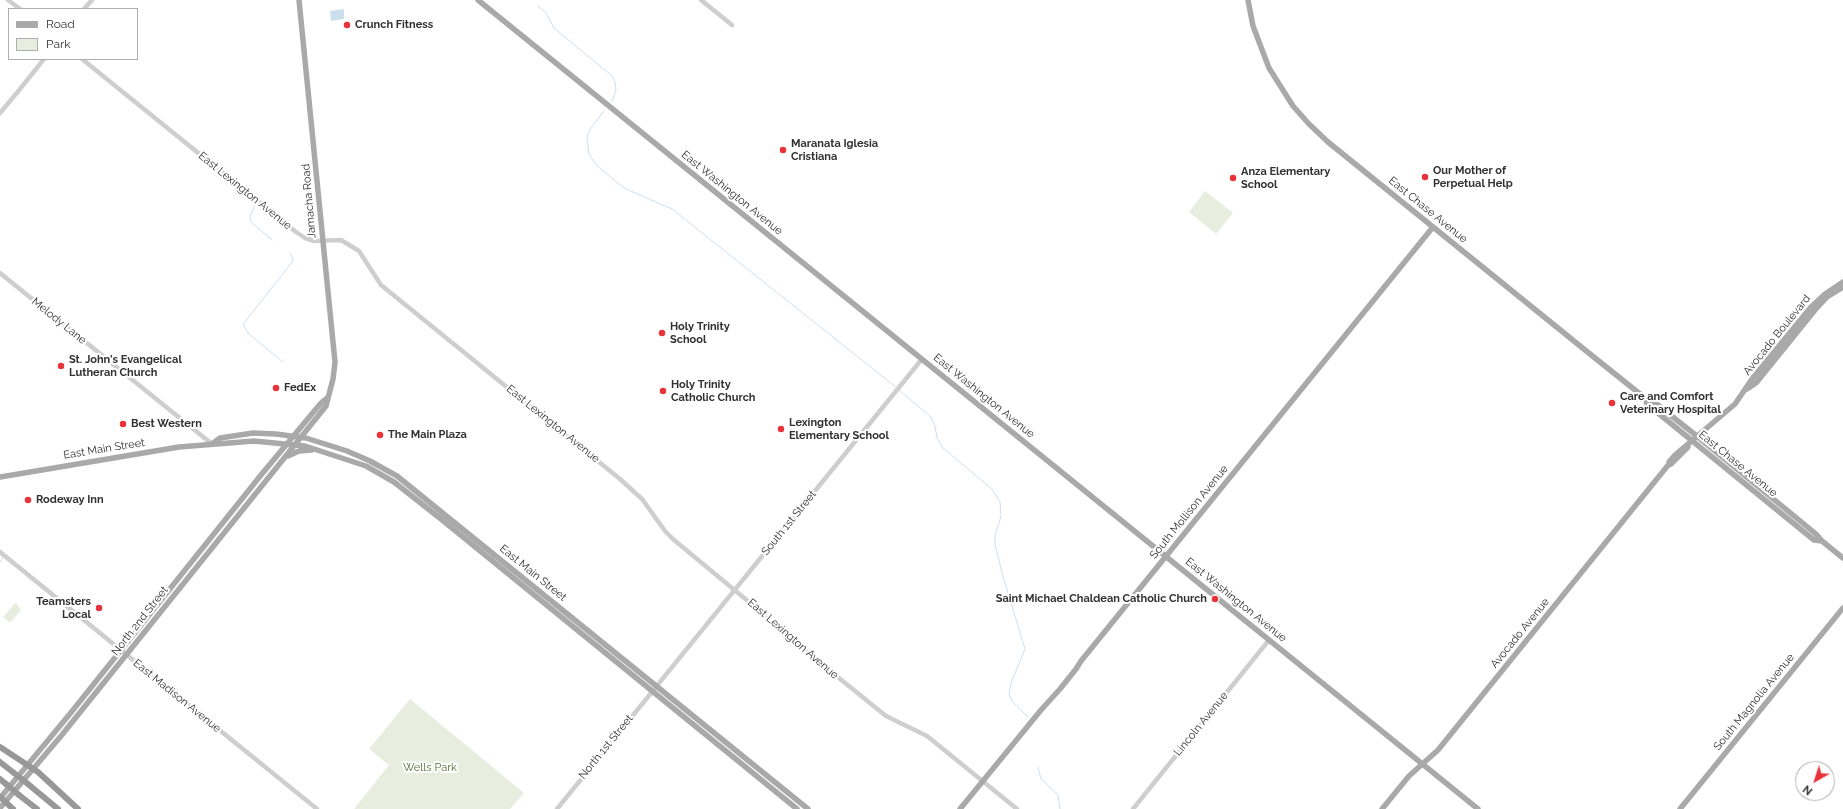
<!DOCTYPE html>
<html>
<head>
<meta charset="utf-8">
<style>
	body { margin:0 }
	#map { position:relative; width:1843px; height:809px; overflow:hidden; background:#fff; font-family:Raleway,sans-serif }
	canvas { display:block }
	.legend { position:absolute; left:8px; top:8px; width:130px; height:52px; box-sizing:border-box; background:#fff; border:1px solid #adadad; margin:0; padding:5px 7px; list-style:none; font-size:12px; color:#313131 }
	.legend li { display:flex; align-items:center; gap:8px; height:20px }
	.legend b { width:20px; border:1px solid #adadad }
	.north { position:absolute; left:1795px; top:761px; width:40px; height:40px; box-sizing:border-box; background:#fff; border:1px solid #adadad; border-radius:50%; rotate:219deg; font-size:11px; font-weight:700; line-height:16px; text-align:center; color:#313131 }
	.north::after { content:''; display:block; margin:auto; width:14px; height:18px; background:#e8333b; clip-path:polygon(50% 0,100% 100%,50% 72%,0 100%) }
</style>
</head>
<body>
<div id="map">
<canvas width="1843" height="809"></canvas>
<ul class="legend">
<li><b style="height:5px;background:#a9a9a9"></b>Road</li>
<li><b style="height:11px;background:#e7eedf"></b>Park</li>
</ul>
<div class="north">N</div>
</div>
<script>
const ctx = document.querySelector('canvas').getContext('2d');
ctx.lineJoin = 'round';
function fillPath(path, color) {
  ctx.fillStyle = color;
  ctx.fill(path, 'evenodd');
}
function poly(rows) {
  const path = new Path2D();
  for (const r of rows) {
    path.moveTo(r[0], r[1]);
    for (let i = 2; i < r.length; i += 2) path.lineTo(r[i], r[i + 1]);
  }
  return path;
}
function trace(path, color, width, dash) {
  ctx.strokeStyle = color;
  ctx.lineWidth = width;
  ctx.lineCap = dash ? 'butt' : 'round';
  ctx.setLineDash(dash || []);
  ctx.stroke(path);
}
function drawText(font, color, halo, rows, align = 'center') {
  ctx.font = font + ' Raleway,sans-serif';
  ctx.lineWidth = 4;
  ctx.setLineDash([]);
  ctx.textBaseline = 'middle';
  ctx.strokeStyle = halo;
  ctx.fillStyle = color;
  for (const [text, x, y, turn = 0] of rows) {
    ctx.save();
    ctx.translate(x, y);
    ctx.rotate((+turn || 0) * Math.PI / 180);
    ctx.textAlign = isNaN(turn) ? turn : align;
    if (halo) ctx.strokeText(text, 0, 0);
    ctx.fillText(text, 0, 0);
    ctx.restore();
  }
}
fillPath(poly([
	[1205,191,1233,213,1216,234,1189,212],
	[16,603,21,610,11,622,9,622,4,618,4,616,14,604],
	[410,699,524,793,510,809,354,809,389,765,369,749]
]), '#e7eedf');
fillPath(poly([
	[344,9,344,19,331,21,330,11]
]), '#ccdfee');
trace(poly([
	[538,6,546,13,554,28,612,76,615,82,616,90,612,101],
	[604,111,590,129,587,137,589,154,596,165,624,188,672,209,897,388],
	[255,205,250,216,251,222,272,240],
	[283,362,248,333,244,326,244,323,293,261,292,256,290,253],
	[899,390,931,417,935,426,937,438,943,448,992,489,1000,502,1001,516,995,536,995,545,1004,580,1025,649,1011,683,1009,694,1012,701,1028,717],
	[0,562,3,558],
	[1038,767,1041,779,1058,795,1060,809]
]), '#ccdfee', 1);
trace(poly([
	[8,0,20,9],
	[701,0,732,25],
	[84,9,92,0],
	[82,59,296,232,305,238,314,241,341,240,359,251,381,285,620,479,642,499,665,531,674,540,749,602,772,624,886,716,927,736,1017,809],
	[16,94,44,59],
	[0,113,15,95],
	[0,273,212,444],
	[0,552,317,809],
	[557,809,922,359],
	[1133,809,1269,640]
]), '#cecece', 4.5);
trace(poly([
	[478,0,1478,809],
	[1248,0,1253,26,1269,68,1293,106,1309,124,1328,142,1590,354,1645,398,1649,398,1698,437,1816,534,1822,541,1843,558],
	[1747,389,1756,383,1815,310,1827,297,1843,287],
	[1645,398,1647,404,1814,540,1822,541],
	[212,444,220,438,253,433,276,434,306,438,347,451,370,461,397,476,808,809],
	[288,456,299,451,312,450],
	[1671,464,1688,447,1688,445],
	[0,477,179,447,254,441,305,446,366,466,394,482,441,519,797,809],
	[0,798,69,715,261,475,321,403,327,398],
	[0,808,61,736,326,406,333,379,335,362,299,0],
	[960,809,1041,710,1060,689,1076,669,1081,661,1433,227],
	[1382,809,1409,776,1438,750,1669,464,1669,462,1675,455,1735,404,1752,379,1811,307,1825,294,1843,282],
	[1680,809,1843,608]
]), '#a9a9a9', 5.5);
trace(poly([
	[0,747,38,772,78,809],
	[0,762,14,773],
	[0,779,6,784],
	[28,784,58,809],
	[19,795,37,809],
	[0,797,13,809]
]), '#989898', 6);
trace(poly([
	[14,773,28,784],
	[6,784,19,795]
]), '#989898', 6);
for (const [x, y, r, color] of [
	[347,25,4,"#e8333b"],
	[783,150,4,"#e8333b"],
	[1425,177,4,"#e8333b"],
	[1233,178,4,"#e8333b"],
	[662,333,4,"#e8333b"],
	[61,366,4,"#e8333b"],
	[276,388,4,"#e8333b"],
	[663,391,4,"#e8333b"],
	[1612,403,4,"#e8333b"],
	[123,424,4,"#e8333b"],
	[781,429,4,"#e8333b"],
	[380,435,4,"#e8333b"],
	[28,500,4,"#e8333b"],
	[1215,599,4,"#e8333b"],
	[99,608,4,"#e8333b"]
]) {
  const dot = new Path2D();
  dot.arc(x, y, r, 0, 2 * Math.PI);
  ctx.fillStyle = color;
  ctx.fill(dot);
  trace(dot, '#fff', 1.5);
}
drawText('bold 11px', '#313131', '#fff', [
	["Crunch Fitness",355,25],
	["Maranata Iglesia",791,144],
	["Cristiana",791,157],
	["Our Mother of",1433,171],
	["Perpetual Help",1433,184],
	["Anza Elementary",1241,172],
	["School",1241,185],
	["Holy Trinity",670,327],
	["School",670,340],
	["St. John's Evangelical",69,360],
	["Lutheran Church",69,373],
	["Holy Trinity",671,385],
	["Catholic Church",671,398],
	["FedEx",284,388],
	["Care and Comfort",1620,397],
	["Veterinary Hospital",1620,410],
	["Lexington",789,423],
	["Elementary School",789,436],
	["Best Western",131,424],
	["The Main Plaza",388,435],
	["Rodeway Inn",36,500],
	["Saint Michael Chaldean Catholic Church",1207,599,"right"],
	["Teamsters",91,602,"right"],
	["Local",91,615,"right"]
], 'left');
drawText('11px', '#313131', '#fff', [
	["East Lexington Avenue",245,191,39],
	["East Washington Avenue",732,193,39],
	["Jamacha Road",309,201,-95],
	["East Chase Avenue",1428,210,39],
	["Melody Lane",59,321,39],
	["Avocado Boulevard",1777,335,-51],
	["East Washington Avenue",984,396,39],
	["East Lexington Avenue",553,424,39],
	["East Main Street",104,449,-9],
	["East Chase Avenue",1738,464,39],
	["South Mollison Avenue",1189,512,-51],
	["South 1st Street",789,523,-51],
	["East Main Street",533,573,39],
	["East Washington Avenue",1236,600,39],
	["North 2nd Street",140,621,-52],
	["Avocado Avenue",1520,633,-51],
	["East Lexington Avenue",793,639,41],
	["East Madison Avenue",177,696,39],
	["South Magnolia Avenue",1754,702,-51],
	["Lincoln Avenue",1201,724,-51],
	["North 1st Street",606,747,-51]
]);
drawText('11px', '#536e3d', '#fff', [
	["Wells Park",430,768]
]);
</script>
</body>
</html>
